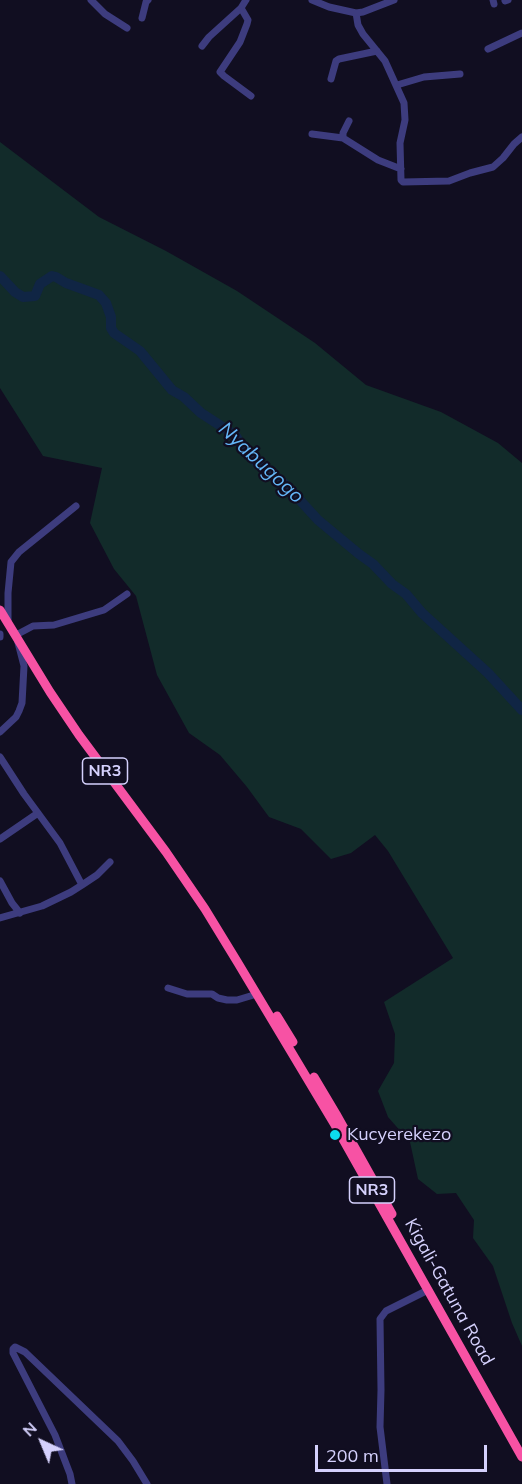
<!DOCTYPE html>
<html>
<head>
<meta charset="utf-8">
<style>
	body { margin:0 }
	#map { position:relative; width:522px; height:1484px; overflow:hidden; background:#110e21; font-family:Mulish,sans-serif }
	canvas { display:block }
	.north { position:absolute; left:12px; top:1412px; width:60px; height:60px; -webkit-text-stroke:4px #110e21; paint-order:stroke; rotate:316deg; font-size:16px; font-weight:700; line-height:24px; text-align:center; color:#d5d1fd }
	.north::after { content:''; display:block; margin:auto; width:21px; height:27px; background:#d5d1fd; clip-path:polygon(50% 0,100% 100%,50% 72%,0 100%) }
	.scale { position:absolute; left:315px; top:1445px; width:172px; height:27px; box-sizing:border-box; border:3px solid #d5d1fd; border-top:0; padding-left:8px; font-size:18px; line-height:21px; white-space:nowrap; color:#d5d1fd; -webkit-text-stroke:4px #110e21; paint-order:stroke }
</style>
</head>
<body>
<div id="map">
<canvas width="522" height="1484"></canvas>
<div class="north">N</div>
<div class="scale">200 m</div>
</div>
<script>
const ctx = document.querySelector('canvas').getContext('2d');
ctx.lineJoin = 'round';
function fillPath(path, color) {
  ctx.fillStyle = color;
  ctx.fill(path, 'evenodd');
}
function poly(rows) {
  const path = new Path2D();
  for (const r of rows) {
    path.moveTo(r[0], r[1]);
    for (let i = 2; i < r.length; i += 2) path.lineTo(r[i], r[i + 1]);
  }
  return path;
}
function trace(path, color, width, dash) {
  ctx.strokeStyle = color;
  ctx.lineWidth = width;
  ctx.lineCap = dash ? 'butt' : 'round';
  ctx.setLineDash(dash || []);
  ctx.stroke(path);
}
function drawText(font, color, halo, rows, align = 'center') {
  ctx.font = font + ' Mulish,sans-serif';
  ctx.lineWidth = 4.5;
  ctx.setLineDash([]);
  ctx.textBaseline = 'middle';
  ctx.strokeStyle = halo;
  ctx.fillStyle = color;
  for (const [text, x, y, turn = 0] of rows) {
    ctx.save();
    ctx.translate(x, y);
    ctx.rotate((+turn || 0) * Math.PI / 180);
    ctx.textAlign = isNaN(turn) ? turn : align;
    if (halo) ctx.strokeText(text, 0, 0);
    ctx.fillText(text, 0, 0);
    ctx.restore();
  }
}
fillPath(poly([
	[0,142,99,217,166,251,237,291,315,343,366,385,441,412,498,443,522,463,522,1346,512,1323,493,1266,473,1238,474,1220,456,1193,437,1194,418,1179,410,1142,388,1117,378,1091,394,1063,395,1034,384,1002,453,958,388,851,375,835,351,853,331,859,301,829,269,817,247,787,220,755,189,733,157,675,136,596,114,569,90,523,102,468,43,456,0,388]
]), '#122b2a');
trace(poly([
	[0,276,15,292,23,297,35,296,40,284,52,276,56,277,66,283,99,295,106,303,111,317,111,328,114,333,140,351,172,390,184,397,201,413,235,435,248,454,268,473,286,485,318,520,359,554,373,564,392,584,406,594,422,613,488,673,522,710]
]), '#102544', 10);
trace(poly([
	[91,0,105,14,127,28],
	[312,0,329,7,356,13,363,12,394,0],
	[493,0,494,4],
	[505,1,508,0],
	[241,8,248,20,247,24,240,42,220,72,224,76,251,96],
	[356,13,358,25,363,34,385,61,404,103,405,120,400,143,401,180,403,182,449,181,470,173,493,167,503,158,514,144,522,137],
	[142,18,146,2,148,0],
	[202,46,209,37,241,8,246,0],
	[488,49,522,33],
	[331,79,336,61,339,59,377,51],
	[397,85,424,77,460,74],
	[349,121,343,133,343,138,378,160,401,169],
	[312,134,343,138],
	[8,622,8,593,11,562,19,552,76,506],
	[0,634,0,637],
	[0,732,16,717,19,711,22,703,24,666,16,635,33,626,54,625,104,610,127,594],
	[0,757,24,794,60,843,82,885,71,892,42,906,0,918],
	[0,839,38,813],
	[0,881,12,903,20,913],
	[82,885,97,875,110,862],
	[168,988,187,994,212,994,218,998,227,1000,237,1000,257,994],
	[72,1484,70,1474,55,1435,13,1353,13,1349,15,1347,25,1352,118,1441,133,1461,147,1484],
	[387,1484,380,1427,381,1390,380,1319,386,1311,428,1290]
]), '#3d3c7e', 7);
trace(poly([
	[0,610,50,692,79,735,166,852,205,909,238,963,335,1125,522,1457],
	[277,1016,293,1042],
	[314,1077,336,1114,392,1214]
]), '#f752a4', 9);
for (const [x, y, r, color] of [
	[335,1135,6,"#0cdcee"]
]) {
  const dot = new Path2D();
  dot.arc(x, y, r, 0, 2 * Math.PI);
  ctx.fillStyle = color;
  ctx.fill(dot);
  trace(dot, '#110e21', 2);
}
for (const [x, y, w] of [
	[105,771,45],
	[372,1190,45]
]) {
  const box = new Path2D();
  box.roundRect(x - w / 2, y - 13, w, 26, 4.5);
  ctx.fillStyle = '#110e21';
  ctx.fill(box);
  trace(box, '#d5d1fd', 1.5);
}
drawText('bold 16px', '#d5d1fd', null, [
	["NR3",105,771],
	["NR3",372,1190]
]);
drawText('18px', '#d5d1fd', '#110e21', [
	["Kucyerekezo",347,1135]
], 'left');
drawText('18px', '#d5d1fd', '#110e21', [
	["Kigali-Gatuna Road",449,1292,61]
]);
drawText('italic 20px', '#64b6f7', '#110e21', [
	["Nyabugogo",261,463,43]
]);
</script>
</body>
</html>
